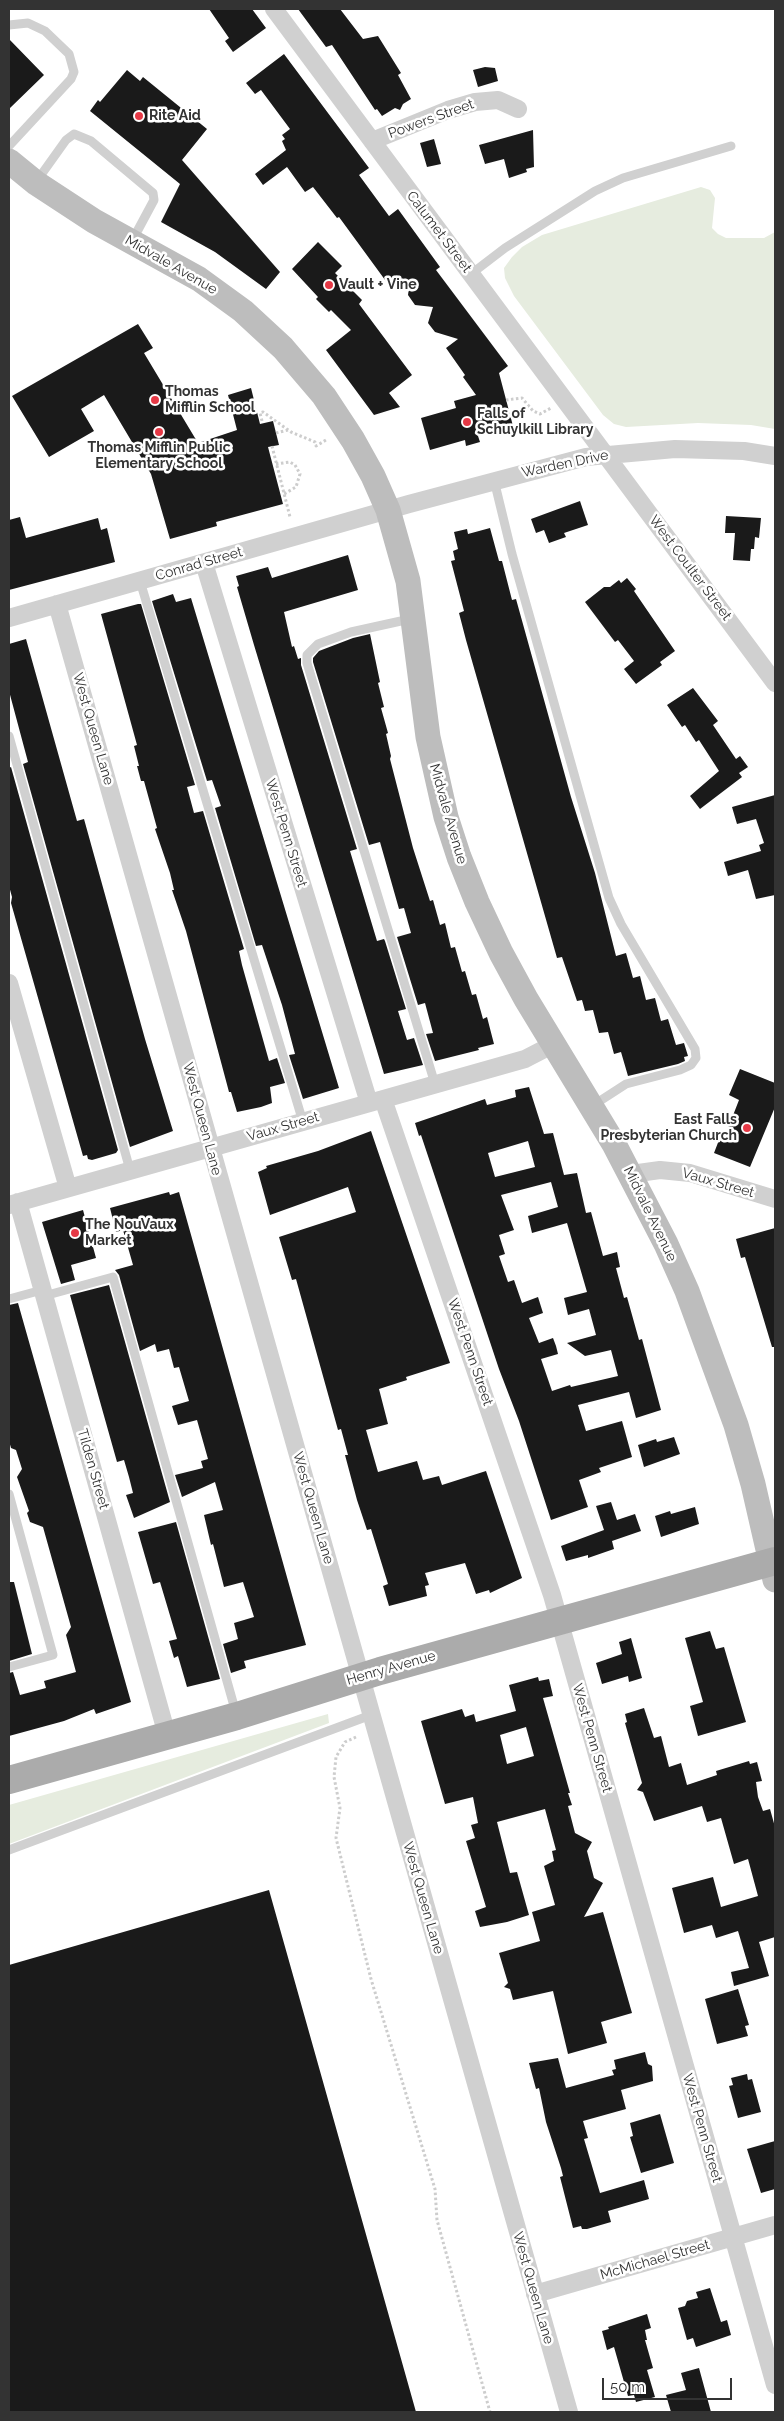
<!DOCTYPE html>
<html>
<head>
<meta charset="utf-8">
<style>
	body { margin:0 }
	#map { position:relative; width:784px; height:2421px; overflow:hidden; background:#fff; font-family:Raleway,sans-serif }
	canvas { display:block }
	.frame { position:absolute; inset:0; border:10px solid #333; pointer-events:none }
	.scale { position:absolute; left:602px; top:2378px; width:130px; height:22px; box-sizing:border-box; border:2px solid #333; border-top:0; padding-left:6px; font-size:15px; line-height:18px; white-space:nowrap; color:#333; -webkit-text-stroke:4px #fff; paint-order:stroke }
</style>
</head>
<body>
<div id="map">
<canvas width="784" height="2421"></canvas>
<div class="frame"></div>
<div class="scale">50 m</div>
</div>
<script>
const ctx = document.querySelector('canvas').getContext('2d');
ctx.lineJoin = 'round';
function fillPath(path, color) {
  ctx.fillStyle = color;
  ctx.fill(path, 'evenodd');
}
function poly(rows) {
  const path = new Path2D();
  for (const r of rows) {
    path.moveTo(r[0], r[1]);
    for (let i = 2; i < r.length; i += 2) path.lineTo(r[i], r[i + 1]);
  }
  return path;
}
function trace(path, color, width, dash) {
  ctx.strokeStyle = color;
  ctx.lineWidth = width;
  ctx.lineCap = dash ? 'butt' : 'round';
  ctx.setLineDash(dash || []);
  ctx.stroke(path);
}
function drawText(font, color, halo, rows, align = 'center') {
  ctx.font = font + ' Raleway,sans-serif';
  ctx.lineWidth = 5;
  ctx.setLineDash([]);
  ctx.textBaseline = 'middle';
  ctx.strokeStyle = halo;
  ctx.fillStyle = color;
  for (const [text, x, y, turn = 0] of rows) {
    ctx.save();
    ctx.translate(x, y);
    ctx.rotate((+turn || 0) * Math.PI / 180);
    ctx.textAlign = isNaN(turn) ? turn : align;
    if (halo) ctx.strokeText(text, 0, 0);
    ctx.fillText(text, 0, 0);
    ctx.restore();
  }
}
fillPath(poly([
	[701,187,710,190,715,198,712,228,718,234,726,238,764,238,775,232,775,429,751,425,698,423,626,427,614,424,603,415,514,296,505,278,504,268,512,257,522,247,542,235],
	[328,1714,329,1723,9,1844,9,1805]
]), '#e6ecdf');
fillPath(poly([
	[209,9,252,9,266,28,233,52,225,41,229,38],
	[298,9,340,9,363,39,378,36,401,73,398,75,411,99,403,104,400,110,395,108,382,116,377,109,375,110,332,45,326,47],
	[9,39,44,75,9,109],
	[284,54,369,168,359,175,389,216,398,209,440,267,436,270,508,366,499,373,513,426,478,436,480,442,466,446,465,440,430,450,421,418,456,408,454,401,476,395,463,377,465,375,446,348,458,339,435,332,428,323,433,307,415,305,408,295,410,280,396,284,393,280,388,284,339,217,337,218,313,187,305,192,287,167,263,185,255,174,286,150,282,141,285,139,282,135,290,129,261,90,255,94,246,83],
	[485,67,495,68,498,81,478,87,473,70],
	[127,70,140,81,143,77,207,129,182,160,280,272,266,289,215,252,161,222,180,184,90,111,98,100,100,102],
	[533,130,534,167,526,169,527,172,509,178,504,159,485,164,479,145],
	[434,139,441,164,427,167,420,143],
	[318,242,342,266,335,273,362,300,359,304,412,375,389,393,400,407,374,415,326,350,351,330,331,310,329,312,316,299,318,297,292,269],
	[138,324,153,348,144,353,198,443,237,430,228,395,251,388,260,424,273,421,279,445,268,447,283,504,216,522,217,526,170,539,151,474,104,395,81,409,94,431,49,457,12,396],
	[580,501,588,525,564,533,566,537,549,543,544,530,536,533,531,519],
	[726,516,761,518,759,538,755,537,754,549,751,549,750,561,733,560,735,533,725,533],
	[20,517,26,538,98,518,101,530,107,528,115,562,9,590,9,520],
	[490,528,499,561,502,561,512,600,516,599,571,797,595,873,616,956,626,953,633,978,640,976,646,1000,655,998,661,1021,668,1019,676,1045,684,1043,688,1056,684,1057,685,1061,678,1064,628,1076,621,1052,614,1054,608,1032,599,1033,593,1010,585,1011,582,1000,577,1001,562,957,557,958,466,640,459,613,464,611,451,561,455,560,453,551,458,549,454,532,467,529,468,534],
	[348,555,358,590,284,612,292,647,294,646,298,659,301,658,301,665,357,849,350,851,377,941,384,939,385,941,406,1009,398,1011,407,1040,414,1038,423,1065,384,1074,254,645,237,587,239,586,236,576,268,567,272,578],
	[627,578,636,589,634,591,675,651,660,662,662,665,636,684,624,669,634,661,618,640,615,642,585,602,604,587,610,587,619,580,621,583],
	[173,594,176,602,191,598,339,1088,303,1099,289,1055,295,1054,282,1005,262,945,256,946,215,808,221,806,212,780,207,781,152,601],
	[138,604,141,604,195,785,187,787,194,813,203,811,244,949,239,951,242,965,269,1061,277,1058,285,1083,270,1087,272,1103,261,1107,237,1112,231,1092,229,1092,186,931,172,890,174,890,170,873,155,829,157,828,144,781,141,781,137,766,139,766,134,746,137,745,101,614],
	[370,634,380,682,378,683,384,707,381,708,388,733,386,734,391,756,390,759,413,848,430,901,433,900,440,925,445,923,451,948,455,947,462,972,465,971,472,995,476,994,483,1019,487,1017,494,1044,478,1048,479,1050,435,1061,426,1034,433,1033,425,1003,418,1005,397,937,411,933,404,908,399,909,380,842,369,845,313,662,313,658,319,651,353,638],
	[26,639,77,821,84,819,145,1039,173,1131,130,1147,23,764,28,762,9,691,9,644],
	[693,688,718,721,713,725,736,759,740,756,748,767,739,773,742,777,700,809,690,796,719,771,699,740,696,742,685,725,682,727,667,705],
	[11,767,118,1150,116,1153,92,1160,88,1159,87,1155,83,1156,11,903,12,897,9,886,9,768],
	[775,795,775,895,756,899,748,870,728,876,724,862,761,851,759,845,764,843,756,819,737,824,732,807],
	[740,1069,775,1083,775,1107,750,1167,714,1153,719,1140,723,1141,739,1100,729,1095],
	[529,1087,544,1134,553,1133,564,1175,577,1173,586,1213,591,1212,603,1256,617,1252,620,1267,616,1268,624,1298,627,1297,639,1340,642,1339,661,1410,636,1418,629,1392,578,1405,586,1431,622,1421,632,1457,599,1468,601,1472,579,1480,588,1507,551,1520,519,1421,499,1369,421,1135,419,1136,415,1123,485,1099,487,1105,516,1097,515,1090],
	[528,1141,535,1167,495,1177,488,1153],
	[551,1182,558,1207,528,1216,532,1233,567,1223,587,1292,564,1298,568,1315,589,1309,596,1335,567,1343,585,1356,611,1350,618,1376,571,1387,570,1385,552,1391,541,1359,558,1354,556,1346,553,1338,539,1343,529,1318,543,1313,538,1297,522,1303,514,1280,508,1282,499,1256,505,1254,499,1235,514,1230,501,1195],
	[371,1131,450,1363,406,1377,407,1380,379,1389,388,1424,366,1430,378,1472,417,1461,423,1480,439,1476,442,1485,486,1471,522,1578,490,1593,489,1590,476,1594,465,1563,425,1573,429,1585,425,1586,427,1596,389,1606,383,1586,388,1584,371,1529,367,1530,357,1500,345,1455,348,1455,341,1429,338,1430,296,1279,292,1280,279,1237,356,1212,348,1187,270,1215,258,1172,267,1168,266,1166,318,1151],
	[169,1192,170,1195,179,1192,306,1645,244,1661,246,1668,231,1673,223,1644,238,1639,234,1623,254,1617,243,1582,224,1587,213,1544,211,1545,204,1515,223,1510,215,1482,182,1497,175,1475,203,1468,201,1461,208,1459,197,1420,178,1425,172,1406,189,1401,179,1367,174,1368,169,1349,157,1352,155,1344,140,1351,119,1275,115,1270,133,1265,123,1230,116,1232,110,1208],
	[83,1210,96,1258,71,1265,75,1280,61,1284,42,1222],
	[775,1228,775,1347,772,1347,745,1257,741,1258,736,1239],
	[109,1285,170,1502,134,1518,126,1495,133,1493,129,1477,124,1460,117,1462,70,1295],
	[18,1303,131,1702,96,1714,94,1709,64,1721,9,1736,9,1673,13,1672,20,1695,46,1688,44,1681,76,1672,66,1635,71,1627,43,1527,30,1522,27,1513,29,1511,17,1477,22,1469,16,1450,11,1448,9,1441,9,1305],
	[674,1437,680,1454,644,1467,638,1445,656,1439,657,1442],
	[611,1502,617,1520,635,1514,641,1531,612,1541,614,1549,588,1558,588,1555,566,1561,561,1546,604,1530,596,1506],
	[695,1507,699,1524,661,1537,655,1516,670,1511,671,1514],
	[176,1522,220,1679,187,1687,178,1656,174,1658,169,1641,177,1639,160,1582,153,1584,138,1532],
	[9,1582,14,1582,32,1654,9,1661],
	[710,1631,716,1649,724,1647,746,1722,698,1736,690,1706,703,1702,685,1638],
	[631,1638,642,1678,629,1682,628,1676,602,1684,596,1663,622,1654,619,1642],
	[538,1677,539,1681,549,1679,553,1696,543,1698,570,1793,568,1793,572,1805,568,1806,575,1833,592,1842,587,1851,594,1878,603,1883,584,1917,603,1912,632,2013,601,2022,607,2043,568,2054,553,1991,513,2000,510,1989,504,1987,508,1983,499,1953,540,1941,532,1912,555,1905,544,1866,554,1861,552,1851,556,1850,545,1809,497,1822,510,1873,517,1872,529,1915,507,1922,480,1927,475,1911,486,1907,466,1841,475,1838,471,1825,478,1823,473,1797,445,1804,421,1721,462,1709,465,1717,474,1714,476,1722,516,1711,509,1685],
	[526,1727,534,1756,507,1764,500,1735],
	[644,1708,654,1738,661,1736,669,1767,681,1763,687,1785,717,1775,716,1771,749,1761,750,1764,757,1762,762,1781,756,1782,758,1797,763,1811,770,1809,775,1827,775,1937,759,1942,769,1976,734,1986,731,1972,749,1968,738,1931,716,1938,712,1925,684,1933,672,1888,713,1877,721,1907,758,1896,748,1859,734,1864,721,1818,707,1822,702,1806,654,1821,643,1792,637,1790,642,1783,625,1723,627,1722,625,1714],
	[269,1890,416,2412,9,2412,9,1965],
	[738,1989,749,2025,745,2026,748,2036,717,2044,705,1999],
	[645,2052,648,2064,652,2066,653,2081,621,2090,626,2109,583,2121,588,2138,584,2139,600,2193,644,2180,649,2199,608,2211,611,2222,587,2229,582,2229,581,2226,573,2228,560,2177,563,2176,561,2168,546,2122,539,2088,536,2089,529,2063,558,2058,566,2088,614,2075,612,2070,616,2069,614,2060],
	[747,2074,748,2080,752,2079,761,2112,738,2118,729,2086,733,2085,731,2078],
	[660,2114,674,2163,641,2173,630,2137,633,2136,630,2123],
	[775,2141,775,2189,761,2193,747,2149],
	[710,2288,721,2322,727,2320,731,2335,696,2347,693,2338,687,2340,678,2308,685,2306,687,2301,698,2298,696,2292],
	[647,2314,651,2328,645,2330,647,2340,645,2340,653,2368,647,2370,655,2397,636,2402,634,2395,628,2396,614,2347,607,2350,602,2331,609,2329,608,2327],
	[699,2368,711,2412,671,2412,666,2395,686,2390,681,2373]
]), '#1a1a1a');
trace(poly([
	[506,400,522,398,533,411,540,414,551,408],
	[262,421,260,413,263,412,291,432,315,442,316,446,326,440],
	[276,433,288,430],
	[272,446,290,517],
	[276,464,290,462,295,465,300,474,296,487,284,494],
	[356,1737,345,1742,336,1757,334,1777,340,1808,336,1838,371,1979,435,2189,437,2220,490,2412]
]), '#cdcdcd', 3, [2.5, 2.5]);
trace(poly([
	[9,25,28,23,45,31,69,54,74,72,71,79,9,146],
	[36,182,66,140,74,134,91,141,153,193,154,200,132,241],
	[471,274,505,248,595,191,623,178,731,146],
	[494,480,512,554,609,898,621,924,695,1049,696,1058,691,1065,680,1070,626,1084,592,1106],
	[140,581,303,1122],
	[410,619,351,632,318,644,307,655,307,663,435,1084],
	[9,736,130,1170],
	[44,1296,113,1277,236,1713],
	[9,1299,42,1290],
	[9,1494,53,1655,9,1667],
	[9,1850,371,1715]
]), '#d0d0d0', 9);
trace(poly([
	[274,9,775,683],
	[372,141,448,110,475,102,498,100,518,109],
	[204,563,369,1103],
	[57,604,569,2412],
	[9,618,409,504,586,457,675,449,744,451,775,456],
	[9,983,68,1188],
	[383,1099,552,1595,775,2385],
	[631,1174,660,1170,690,1173,775,1199],
	[18,1202,167,1735],
	[9,1205,525,1059,554,1044],
	[535,2294,775,2225]
]), '#d0d0d0', 18);
trace(poly([
	[9,161,36,183,94,221,199,279,243,311,283,348,324,396,353,440,373,476,388,510,408,581,428,737,446,817,459,857,477,902,501,953,526,999,614,1144,666,1244,687,1291,736,1425,753,1484,775,1580]
]), '#bdbdbd', 25);
trace(poly([
	[9,1780,237,1716,380,1671,775,1561]
]), '#ababab', 28);
for (const [x, y, r, color] of [
	[139,116,5,"#e63946"],
	[329,285,5,"#e63946"],
	[155,400,5,"#e63946"],
	[467,422,5,"#e63946"],
	[159,432,5,"#e63946"],
	[747,1128,5,"#e63946"],
	[75,1233,5,"#e63946"]
]) {
  const dot = new Path2D();
  dot.arc(x, y, r, 0, 2 * Math.PI);
  ctx.fillStyle = color;
  ctx.fill(dot);
  trace(dot, '#fff', 2);
}
drawText('bold 14px', '#333', '#fff', [
	["Rite Aid",149,116],
	["Vault + Vine",339,285],
	["Thomas",165,392],
	["Mifflin School",165,408],
	["Falls of",477,414],
	["Schuylkill Library",477,430],
	["Thomas Mifflin Public",159,448,"center"],
	["Elementary School",159,464,"center"],
	["East Falls",737,1120,"right"],
	["Presbyterian Church",737,1136,"right"],
	["The NouVaux",85,1225],
	["Market",85,1241]
], 'left');
drawText('14px', '#333', '#fff', [
	["Powers Street",431,119,-20],
	["Calumet Street",439,232,53],
	["Midvale Avenue",171,265,30],
	["Warden Drive",565,464,-12],
	["Conrad Street",199,564,-16],
	["West Coulter Street",690,568,53],
	["West Queen Lane",93,729,74],
	["Midvale Avenue",448,814,74],
	["West Penn Street",286,833,73],
	["West Queen Lane",202,1119,75],
	["Vaux Street",283,1127,-16],
	["Vaux Street",718,1183,16],
	["Midvale Avenue",650,1214,64],
	["West Penn Street",470,1352,71],
	["Tilden Street",93,1469,74],
	["West Queen Lane",313,1508,74],
	["Henry Avenue",391,1668,-16],
	["West Penn Street",592,1738,74],
	["West Queen Lane",423,1898,74],
	["West Penn Street",702,2128,74],
	["McMichael Street",655,2260,-16],
	["West Queen Lane",533,2288,74]
]);
</script>
</body>
</html>
